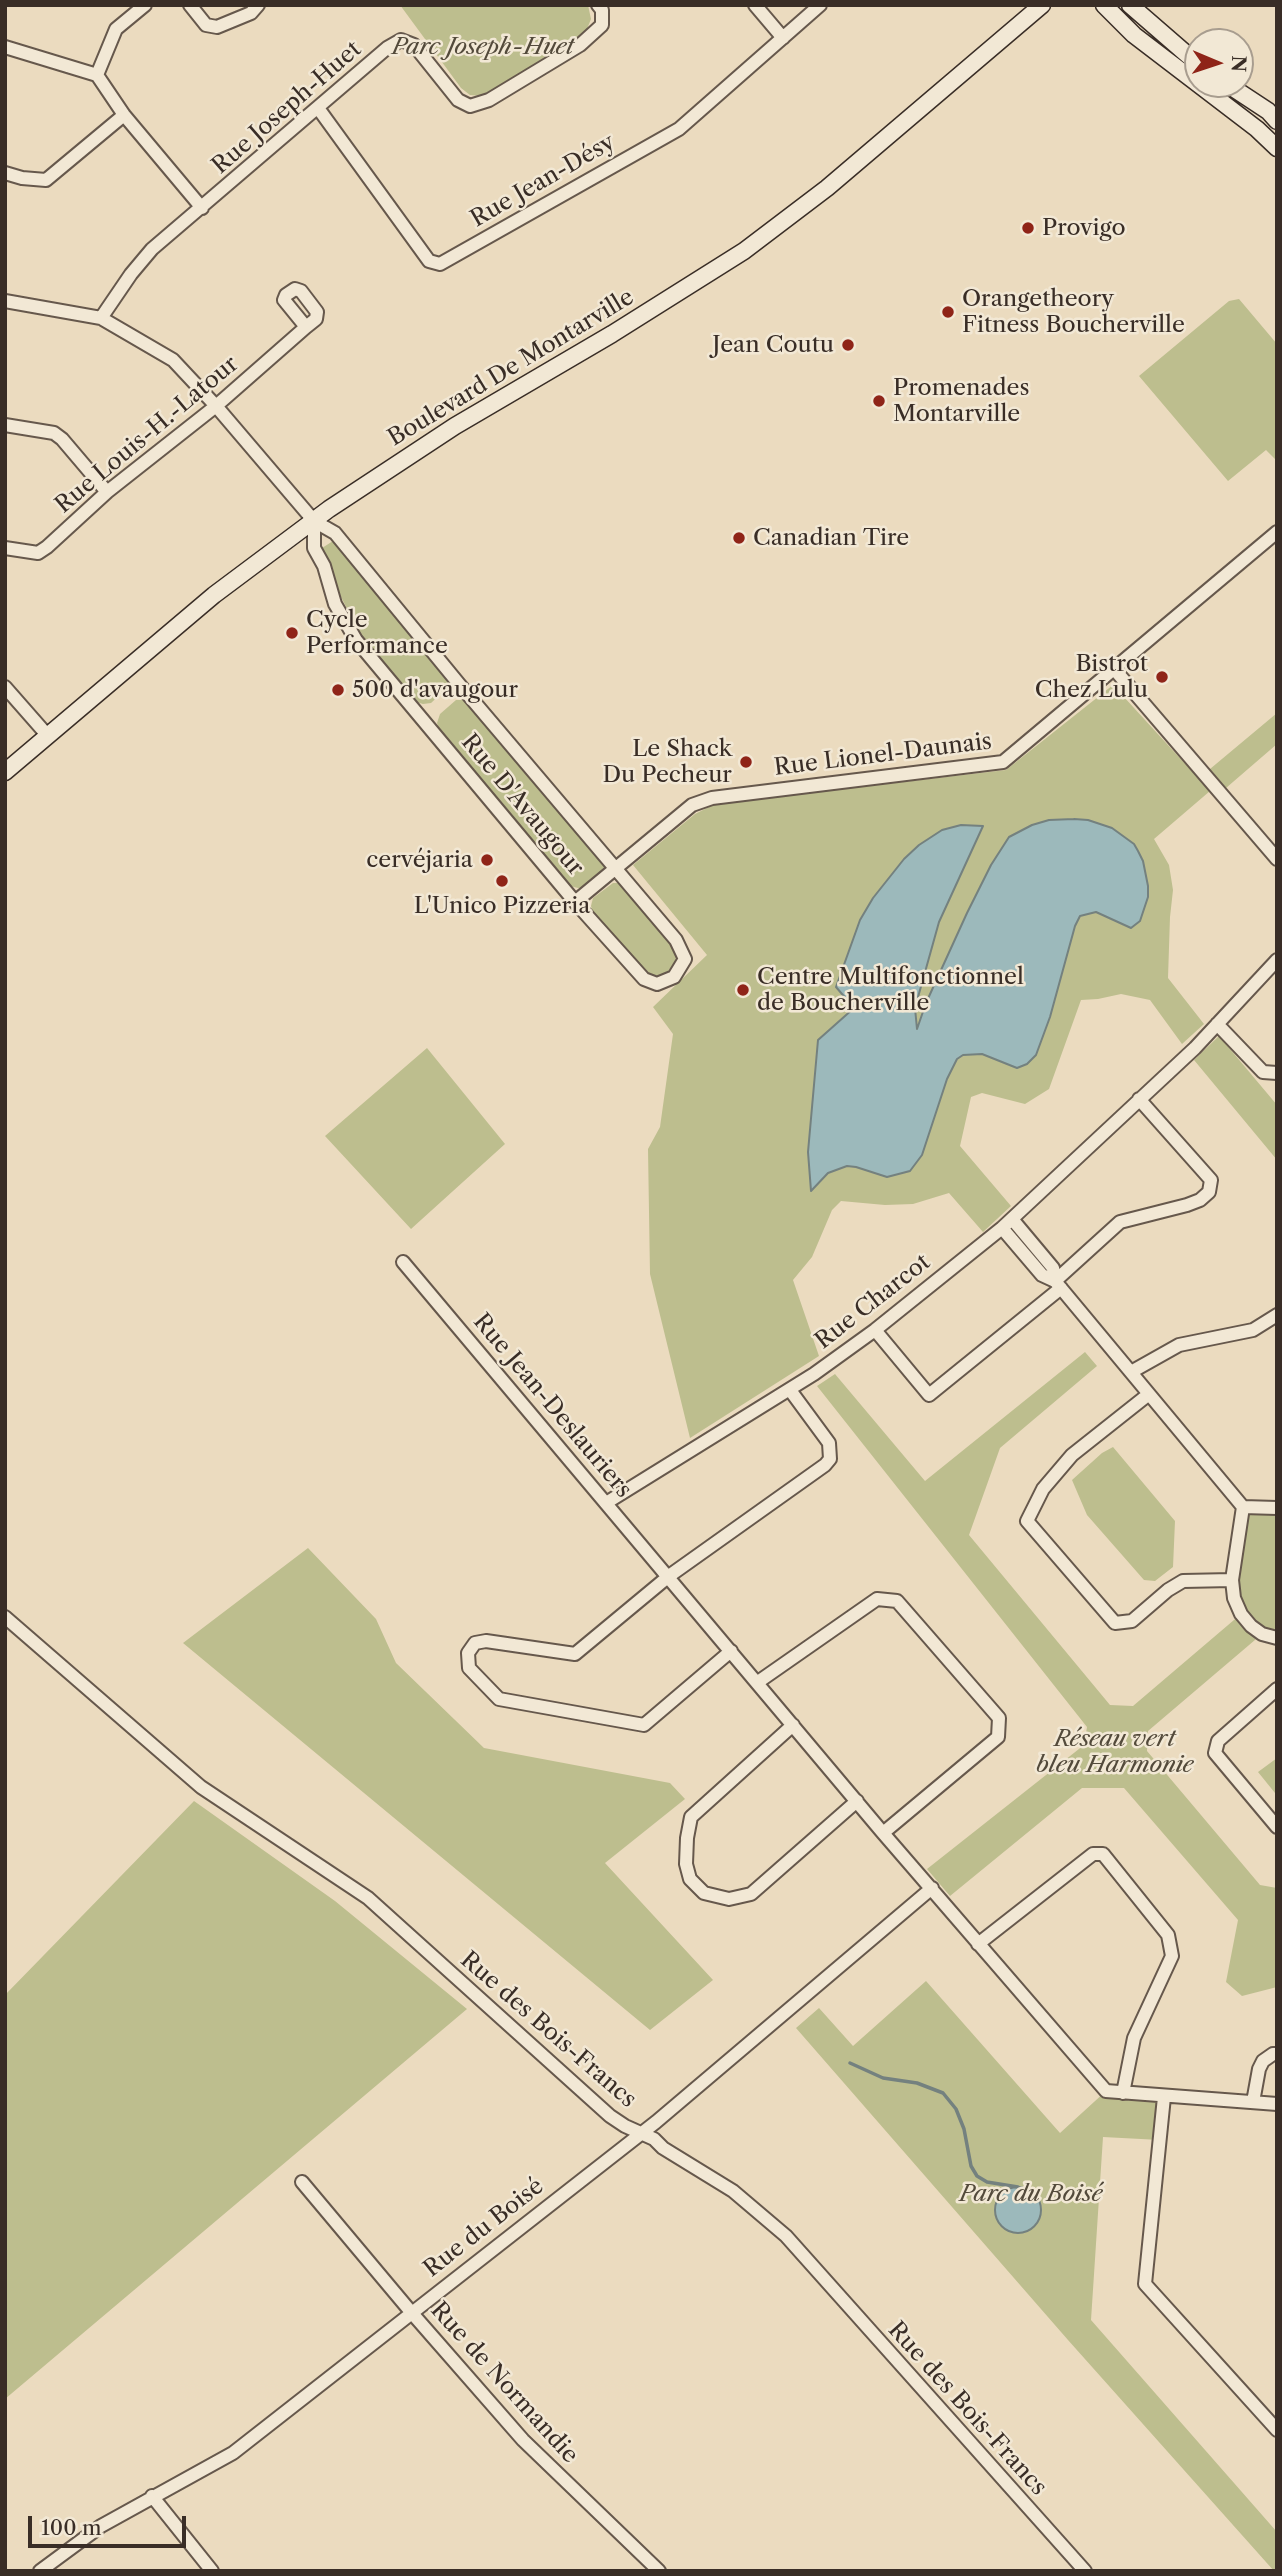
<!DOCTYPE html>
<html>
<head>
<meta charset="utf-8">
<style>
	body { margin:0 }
	#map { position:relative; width:1282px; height:2576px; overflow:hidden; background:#ebdbbf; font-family:"Libre Caslon Text",serif }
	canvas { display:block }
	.frame { position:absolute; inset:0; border:7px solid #392d26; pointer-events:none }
	.north { position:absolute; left:1184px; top:28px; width:70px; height:70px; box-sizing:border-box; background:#f2e8d5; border:2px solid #a89d8f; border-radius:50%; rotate:92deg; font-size:19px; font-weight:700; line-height:28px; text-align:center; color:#392d26 }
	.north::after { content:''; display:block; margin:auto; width:24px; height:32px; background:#8f2418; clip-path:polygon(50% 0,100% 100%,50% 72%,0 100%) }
	.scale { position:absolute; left:28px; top:2516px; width:158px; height:32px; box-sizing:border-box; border:4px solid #392d26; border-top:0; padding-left:9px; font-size:21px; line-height:24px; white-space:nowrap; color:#392d26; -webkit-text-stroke:5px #f2e8d5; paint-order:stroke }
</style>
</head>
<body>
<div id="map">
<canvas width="1282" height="2576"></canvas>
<div class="frame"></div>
<div class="north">N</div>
<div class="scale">100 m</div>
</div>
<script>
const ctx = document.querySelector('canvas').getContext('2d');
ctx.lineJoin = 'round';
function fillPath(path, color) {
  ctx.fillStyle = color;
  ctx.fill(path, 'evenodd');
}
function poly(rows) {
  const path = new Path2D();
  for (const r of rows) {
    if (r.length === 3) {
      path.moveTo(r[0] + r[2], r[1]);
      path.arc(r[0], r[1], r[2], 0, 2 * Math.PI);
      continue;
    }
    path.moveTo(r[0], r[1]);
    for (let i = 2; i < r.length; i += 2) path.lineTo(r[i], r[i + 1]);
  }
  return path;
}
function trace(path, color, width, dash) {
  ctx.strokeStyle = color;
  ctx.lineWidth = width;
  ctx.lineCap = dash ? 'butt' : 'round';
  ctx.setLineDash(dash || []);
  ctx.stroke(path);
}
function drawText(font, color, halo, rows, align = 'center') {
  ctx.font = font + ' "Libre Caslon Text",serif';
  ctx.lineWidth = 5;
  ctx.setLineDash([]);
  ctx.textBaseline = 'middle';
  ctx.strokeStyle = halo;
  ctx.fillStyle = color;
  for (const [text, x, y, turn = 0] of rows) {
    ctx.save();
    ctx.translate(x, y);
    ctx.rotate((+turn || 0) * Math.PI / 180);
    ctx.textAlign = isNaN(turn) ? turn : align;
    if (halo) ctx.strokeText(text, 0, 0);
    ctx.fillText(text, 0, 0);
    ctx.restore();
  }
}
fillPath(poly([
	[400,5,588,5,591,19,587,29,573,44,482,96,470,95,461,88],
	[1239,299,1277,344,1277,461,1266,450,1228,481,1139,376,1229,301],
	[333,541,364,575,449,680,445,690,431,703,423,704,413,701,364,641,341,597,322,548],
	[1113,685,1210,791,1154,839,1169,865,1173,890,1170,917,1168,978,1204,1024,1182,1044,1150,1000,1121,994,1098,999,1081,1000,1049,1089,1025,1104,982,1093,971,1097,960,1146,1011,1206,983,1232,949,1193,913,1204,885,1205,841,1201,832,1210,812,1257,793,1280,819,1356,690,1438,650,1274,648,1149,660,1127,673,1034,653,1007,707,955,633,865,695,814,715,804,1006,770],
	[456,700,464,700,605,863,604,871,582,889,570,886,440,731,437,723,440,714],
	[1277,713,1277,744,1226,788,1210,769],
	[613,883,621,883,674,945,677,951,675,964,665,974,652,976,646,974,593,913,591,906,593,898],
	[1219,1036,1277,1105,1277,1160,1194,1060],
	[427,1048,505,1144,411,1229,325,1136],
	[1085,1352,1097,1366,1000,1448,969,1535,1110,1705,1133,1706,1241,1614,1234,1598,1243,1507,1277,1508,1277,1638,1262,1634,1148,1731,1147,1751,1260,1885,1277,1888,1277,1987,1242,1996,1226,1982,1238,1920,1124,1788,1082,1788,950,1896,927,1869,1084,1745,1087,1727,817,1386,835,1374,925,1481],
	[1113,1447,1175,1521,1173,1567,1155,1581,1144,1580,1087,1515,1072,1480,1102,1453],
	[308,1548,376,1619,396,1663,484,1748,670,1783,685,1799,605,1863,713,1980,650,2030,183,1643],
	[1277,1758,1277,1792,1275,1793,1258,1772],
	[194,1801,335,1901,467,2009,5,2399,5,1995],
	[926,1981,1060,2133,1106,2091,1164,2097,1160,2140,1103,2137,1091,2320,1277,2532,1277,2571,1274,2571,1068,2340,796,2028,819,2008,853,2046]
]), '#bdbe8e');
const water = poly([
	[1074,819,1088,820,1112,828,1134,844,1138,851,1143,861,1148,886,1148,897,1140,921,1131,928,1096,912,1080,916,1075,926,1050,1017,1036,1055,1027,1064,1017,1068,982,1054,963,1055,957,1059,947,1079,922,1155,910,1171,887,1177,856,1167,847,1166,828,1173,811,1191,808,1152,818,1040,854,1008,836,987,860,920,873,898,904,859,919,845,942,830,961,825,983,826,939,922,915,1008,917,1029,926,1003,967,913,991,865,1009,837,1032,825,1049,820,1074,819],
	[1018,2210,23]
]);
fillPath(water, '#9cb9bb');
trace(water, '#74817f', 2);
trace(poly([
	[850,2063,883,2078,917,2083,943,2093,956,2109,964,2129,971,2166,977,2176,987,2182,1018,2187]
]), '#74817f', 3.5);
const street = poly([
	[190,5,206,25,217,27,251,13,258,5],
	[755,5,783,38],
	[5,47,97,75,124,115,202,208],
	[97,75,116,29,145,5],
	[318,108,429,261,440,264,679,129,820,5],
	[5,173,22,178,46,180,124,115],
	[5,301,101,318,173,360,216,406,314,521,335,533,459,684,676,940,685,959,674,977,657,984,644,979,575,902,356,640,335,604,324,566,314,548,314,521],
	[101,318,131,274,152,249,387,48,401,40,414,45,458,100,470,106,489,100,580,45,602,25,602,10,598,5],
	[5,425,54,433,62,439,107,492],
	[5,548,38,553,47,547,107,492,216,406,306,327,316,319,317,312,301,291,295,289,286,295,284,300,306,327],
	[1115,670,1277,859],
	[5,687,48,736],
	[575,902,692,805,712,798,1003,762,1277,532],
	[1217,1024,1263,1072,1277,1073],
	[1012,1219,1053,1268,1055,1281],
	[1002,1228,1042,1275,1055,1281,1243,1507,1277,1508],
	[403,1262,883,1833,1106,2091,1277,2104],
	[1055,1281,1120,1222,1187,1205,1200,1200,1209,1192,1211,1180,1139,1099],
	[875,1330,929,1395,1061,1288],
	[1131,1372,1179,1345,1253,1330,1277,1315],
	[1149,1394,1072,1455,1043,1489,1027,1521,1115,1623,1132,1621,1168,1590,1183,1581,1232,1580],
	[606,1503,814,1374,875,1330,1002,1228,1195,1048,1277,960],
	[1243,1507,1232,1580,1234,1598,1241,1614,1251,1626,1262,1634,1277,1638],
	[5,1617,201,1787,368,1898,610,2116,625,2126,654,2139,663,2148,733,2191,786,2236,1085,2571],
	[731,1651,644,1725,499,1699,469,1668,468,1653,475,1643,486,1641,575,1654,669,1576,825,1465,830,1459,829,1443,790,1390],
	[758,1682,877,1599,897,1601,999,1718,998,1737,883,1833],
	[1277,1689,1218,1741,1215,1753,1277,1827],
	[793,1725,691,1817,687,1838,686,1864,690,1879,704,1893,729,1899,751,1894,857,1801],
	[978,1944,1093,1854,1103,1854,1168,1935,1172,1956,1134,2038,1123,2093],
	[1164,2097,1145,2284,1277,2430],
	[1253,2102,1259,2069,1263,2061,1273,2054,1277,2054],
	[302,2182,411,2312,523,2440,659,2571],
	[152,2496,212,2571],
	[40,2571,101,2526,233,2453,656,2122,932,1888]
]);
const secondary = poly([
	[1104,5,1134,35,1257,129,1277,148],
	[1130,5,1198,64],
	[1227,84,1268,111,1277,121],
	[5,772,214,595,329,509,455,426,612,334,744,251,827,188,1042,5]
]);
trace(street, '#66584c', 16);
trace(secondary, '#392d26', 19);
trace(street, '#f2e8d5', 12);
trace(secondary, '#f2e8d5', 16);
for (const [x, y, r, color] of [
	[1028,228,7,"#8f2418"],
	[948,312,7,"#8f2418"],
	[848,345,7,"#8f2418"],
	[879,401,7,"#8f2418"],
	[739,538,7,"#8f2418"],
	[292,633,7,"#8f2418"],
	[1162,677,7,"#8f2418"],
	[338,690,7,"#8f2418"],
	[746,762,7,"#8f2418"],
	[487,860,7,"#8f2418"],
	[502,881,7,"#8f2418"],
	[743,990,7,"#8f2418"]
]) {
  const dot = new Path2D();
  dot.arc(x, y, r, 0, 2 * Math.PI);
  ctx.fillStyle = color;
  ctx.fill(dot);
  trace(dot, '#f2e8d5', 2.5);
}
drawText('italic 23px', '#534a3b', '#f2e8d5', [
	["Parc Joseph-Huet",483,47],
	["Réseau vert",1115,1739],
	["bleu Harmonie",1115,1765],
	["Parc du Boisé",1031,2194]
]);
drawText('23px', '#392d26', '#f2e8d5', [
	["Rue Joseph-Huet",287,108,-41],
	["Rue Jean-Désy",543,181,-30],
	["Boulevard De Montarville",511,368,-31],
	["Rue Louis-H.-Latour",147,435,-40],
	["Rue Lionel-Daunais",883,755,-7],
	["Rue D'Avaugour",522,805,50],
	["Rue Charcot",873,1302,-38],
	["Rue Jean-Deslauriers",552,1406,50],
	["Rue des Bois-Francs",548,2030,41],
	["Rue du Boisé",484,2228,-38],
	["Rue de Normandie",504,2383,48],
	["Rue des Bois-Francs",967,2409,48]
]);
drawText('23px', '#392d26', '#f2e8d5', [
	["Provigo",1042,228],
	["Orangetheory",962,299],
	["Fitness Boucherville",962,325],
	["Jean Coutu",834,345,"right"],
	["Promenades",893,388],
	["Montarville",893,414],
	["Canadian Tire",753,538],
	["Cycle",306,620],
	["Performance",306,646],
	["Bistrot",1148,664,"right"],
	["Chez Lulu",1148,690,"right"],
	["500 d'avaugour",352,690],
	["Le Shack",732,749,"right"],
	["Du Pecheur",732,775,"right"],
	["cervéjaria",473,860,"right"],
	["L'Unico Pizzeria",502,906,"center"],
	["Centre Multifonctionnel",757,977],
	["de Boucherville",757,1003]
], 'left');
</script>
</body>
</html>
